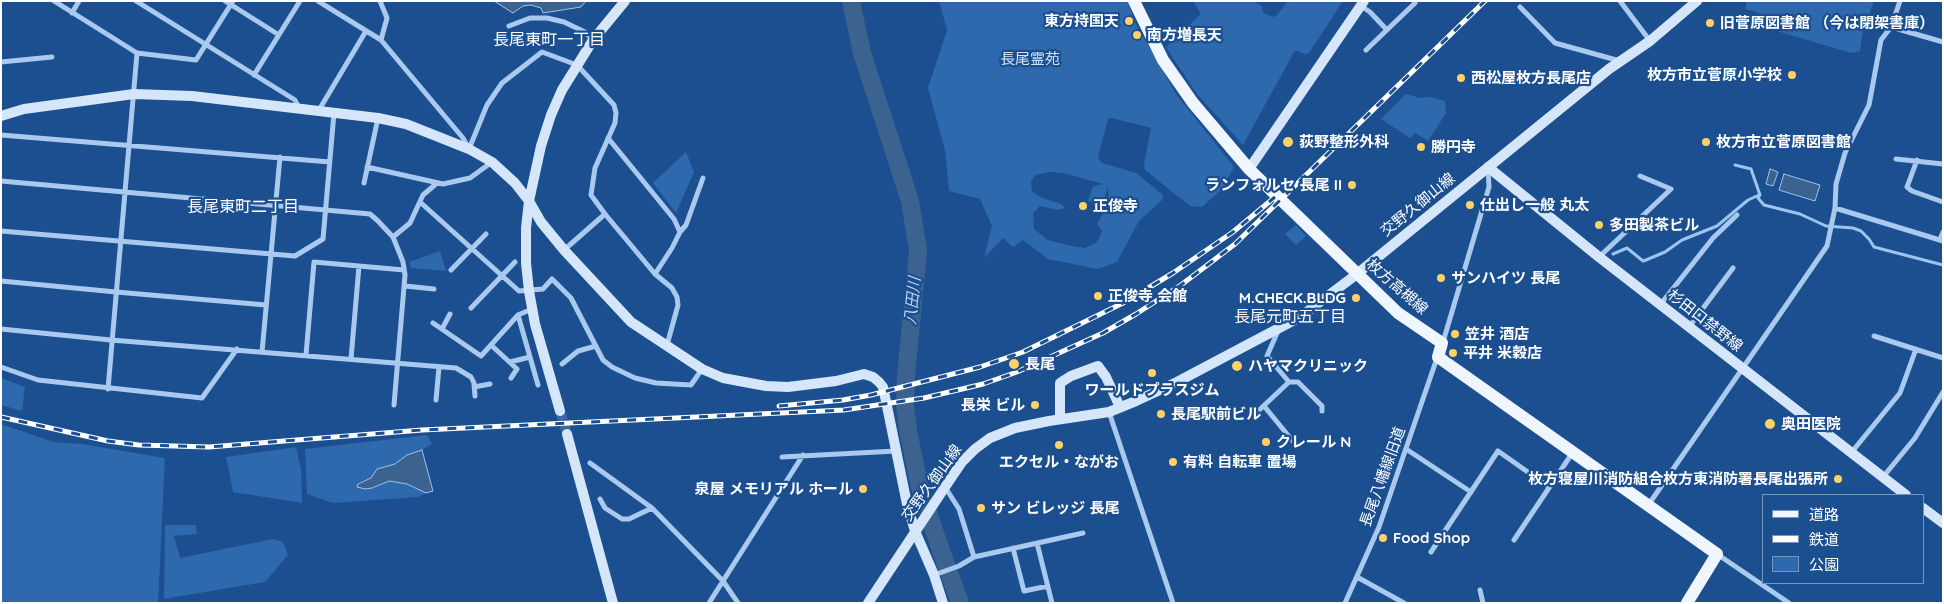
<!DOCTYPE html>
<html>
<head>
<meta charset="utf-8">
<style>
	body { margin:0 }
	#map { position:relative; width:1944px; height:604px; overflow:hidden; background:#1b4f8f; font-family:Quicksand,"Noto Sans JP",sans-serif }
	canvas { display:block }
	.frame { position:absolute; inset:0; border:2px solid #fff; pointer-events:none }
	.legend { position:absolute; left:1762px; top:494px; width:162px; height:90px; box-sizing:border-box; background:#1b4f8f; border:1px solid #7695bc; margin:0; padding:6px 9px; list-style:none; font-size:15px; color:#fff }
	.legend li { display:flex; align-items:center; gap:10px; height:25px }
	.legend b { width:25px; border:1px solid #7695bc }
</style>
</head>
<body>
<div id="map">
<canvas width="1944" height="604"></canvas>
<div class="frame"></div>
<ul class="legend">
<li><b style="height:6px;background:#f0f6ff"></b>道路</li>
<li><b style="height:6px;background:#fff"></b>鉄道</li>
<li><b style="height:14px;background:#2e69ad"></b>公園</li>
</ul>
</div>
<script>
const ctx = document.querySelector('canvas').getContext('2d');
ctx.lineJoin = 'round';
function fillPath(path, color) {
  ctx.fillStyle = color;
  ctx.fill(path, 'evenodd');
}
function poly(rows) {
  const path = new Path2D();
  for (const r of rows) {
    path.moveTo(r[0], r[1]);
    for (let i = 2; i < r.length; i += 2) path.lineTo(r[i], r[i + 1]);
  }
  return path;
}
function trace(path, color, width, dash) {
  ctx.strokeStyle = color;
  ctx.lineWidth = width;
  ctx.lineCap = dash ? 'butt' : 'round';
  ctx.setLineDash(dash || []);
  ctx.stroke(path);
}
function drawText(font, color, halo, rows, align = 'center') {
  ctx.font = font + ' Quicksand,"Noto Sans JP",sans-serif';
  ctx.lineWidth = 4.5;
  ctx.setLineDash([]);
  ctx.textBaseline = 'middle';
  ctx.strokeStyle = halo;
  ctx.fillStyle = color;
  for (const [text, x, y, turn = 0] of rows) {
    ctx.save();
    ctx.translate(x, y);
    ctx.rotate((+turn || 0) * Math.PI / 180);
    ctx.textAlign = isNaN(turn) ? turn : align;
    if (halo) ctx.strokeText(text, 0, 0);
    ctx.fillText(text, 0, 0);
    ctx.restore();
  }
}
fillPath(poly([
	[939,1,1127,1,1136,24,1176,94,1234,167,1223,188,1202,207,1190,206,1145,170,1144,163,1151,128,1112,118,1108,119,1098,158,1102,163,1136,173,1163,195,1162,200,1139,221,1117,262,1098,269,1048,259,1023,240,1013,247,1003,238,984,258,992,226,980,199,949,191,945,150,928,88,947,30],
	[1050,172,1063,173,1103,184,1093,186,1088,201,1102,205,1108,187,1109,203,1097,224,1102,231,1097,242,1085,248,1067,245,1048,240,1034,229,1033,213,1040,206,1058,210,1065,208,1061,204,1040,197,1032,191,1031,182,1035,175],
	[1193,1,1252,1,1262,6,1263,13,1272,17,1276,16,1288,1,1343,1,1309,53,1305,54,1297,51,1294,52,1243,145,1197,94,1166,47,1201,14],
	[1747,1,1874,1,1863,30,1860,51,1851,53,1760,26,1761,21,1757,12,1745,9],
	[1406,94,1420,98,1430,97,1445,101,1446,113,1428,141,1415,133,1410,138,1381,119],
	[686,152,694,172,676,213,653,183],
	[1296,225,1306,236,1296,245,1285,234],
	[440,251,446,271,411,268,409,262],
	[1,378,25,387,22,411,1,405],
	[1,424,53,442,82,444,165,458,158,603,1,603],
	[427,435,432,444,422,450,407,455,395,464,377,469,371,478,358,483,372,488,389,481,407,484,426,493,418,497,333,503,307,494,305,449],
	[296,447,301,469,302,503,233,492,226,457],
	[165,525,196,525,197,534,174,536,180,558,273,539,283,542,288,555,265,582,164,599]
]), '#2e69ad');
const water = poly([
	[494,1,586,1,581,7,543,13,541,8,531,5,523,6,513,13,494,1],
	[1770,169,1778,172,1773,186,1766,184,1770,169],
	[1784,174,1820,185,1815,201,1779,190,1784,174],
	[422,450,433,491,426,493,407,484,389,481,372,488,365,489,357,487,358,484,371,478,377,469,395,464,407,455,422,450]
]);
fillPath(water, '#3c6290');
trace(water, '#9cc4f0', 1);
trace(poly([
	[1735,165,1751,169,1760,195,1758,198,1764,205,1800,214,1826,226,1853,228,1861,231,1869,239,1874,247,1943,265],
	[1613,254,1627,248,1643,261,1646,260,1665,252,1682,240,1717,226,1748,200,1759,195]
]), '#9cc4f0', 3);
trace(poly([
	[851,1,862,53,910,201,918,251,906,376,905,407,909,436,920,488,939,545,960,603]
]), '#3c6290', 18);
trace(poly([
	[560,411,567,434]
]), '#3d69a0', 10, [10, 5]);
trace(poly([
	[54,1,137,53,196,60,233,1],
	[136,1,295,100,299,108],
	[225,1,279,35],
	[318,1,381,40,463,138,468,147],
	[380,1,387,18,381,40],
	[1620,1,1650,41],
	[1361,6,1370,12,1387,30],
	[1520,7,1555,43,1620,61],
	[72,13,79,1],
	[509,26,530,18,547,18,564,22,585,32,593,40],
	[1891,27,1943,42],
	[1366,50,1415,3],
	[1,62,52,57],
	[254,75,300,1],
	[319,110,366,31],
	[1,135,330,162],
	[608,138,674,219,680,232,672,248,655,274],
	[469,149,487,105,502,83,542,52,577,65,614,105,616,113,615,123,595,168,591,195,605,214,655,274,672,288,677,297,678,305,667,345],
	[1896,159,1943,164],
	[1917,160,1907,187,1912,191,1943,202],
	[367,167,443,184,470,178,492,162],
	[1,181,370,214,378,221,393,237,403,262,405,275,394,405],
	[364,183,378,118],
	[420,202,519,291,543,289,552,279,571,298,603,360,612,367,635,378,656,383,691,385,702,369],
	[1835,208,1943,241],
	[1,231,295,256,323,239,334,113],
	[680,232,686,225,703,178],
	[393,237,410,223,423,195,437,183],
	[1940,240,1943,232],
	[564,250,605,214],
	[1599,257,1671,189,1640,176],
	[451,270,486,234],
	[1,281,116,292,266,305],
	[405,286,434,289],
	[1660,305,1713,238,1737,215],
	[471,308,515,262],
	[518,315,538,385],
	[433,323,481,356,518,315,532,309],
	[1689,327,1733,268],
	[1,329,111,340,456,368,471,377,474,383,475,396],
	[442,329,450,314],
	[1278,331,1267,356,1289,382,1298,382,1322,406,1322,411],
	[1874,336,1943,358],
	[1443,342,1489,187,1488,168],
	[491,345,517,369,511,378],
	[262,352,280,157],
	[306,355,314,262,404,270],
	[351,359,359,266],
	[510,362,530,357],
	[562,364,578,351,596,346],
	[1,367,38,380,202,398,237,349],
	[474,387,490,384],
	[108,389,137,53],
	[436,400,439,367],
	[1264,406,1296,445],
	[1109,412,1173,603],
	[1256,413,1289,382],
	[1406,449,1471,492],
	[1851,453,1900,393,1916,349],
	[782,457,896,451],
	[590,463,652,508,723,581,738,603],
	[1883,477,1915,438,1943,392],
	[945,487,959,509,974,557],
	[600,499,605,508,622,519,629,519,652,508],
	[1649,504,1827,246,1835,208,1836,184,1845,153,1869,105,1881,40,1891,27,1900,1],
	[1514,540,1573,452],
	[1037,543,1052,603],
	[1013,548,1024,591,1048,586],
	[1431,552,1498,451,1549,487],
	[1717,554,1789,603],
	[934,575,959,566,974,557,1083,533],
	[1357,577,1404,603],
	[1480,590,1483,603],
	[709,603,803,455],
	[1345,603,1379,527,1437,358]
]), '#a9c9ee', 5);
trace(poly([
	[1,116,24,109,134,94,192,96,378,118,406,124,469,149,492,162,515,183,529,201,541,222,564,250,631,322,702,369,723,378,766,386,788,387,836,381,864,374,873,377,879,382,883,387,888,411,907,504,915,531,934,575,943,603],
	[1488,167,1599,257,1906,495],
	[1249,169,1364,1],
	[560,411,535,324,529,291,526,263,526,228,529,201,541,146,551,115,562,90,593,40,625,1],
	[1060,419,1060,383,1071,376,1098,366,1106,377,1120,407],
	[567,434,613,603],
	[1923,508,1943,523],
	[868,603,945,487,962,462,975,449,990,438,1015,428,1049,421,1109,412,1136,401,1177,382,1300,317,1357,274,1609,69,1650,41,1697,1]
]), '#d6e6fa', 10);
trace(poly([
	[1134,1,1163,60,1193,103,1249,169,1398,313,1442,343,1438,357,1717,554,1687,603]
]), '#f0f6ff', 12);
const rail = poly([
	[779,406,843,400,871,395,980,367,1023,352,1125,302,1173,273,1233,232,1275,197],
	[1,417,108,441,139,445,209,447,422,430,844,410,924,398,983,384,1017,372,1103,333,1136,314,1181,285,1235,244,1485,1]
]);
trace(rail, '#fff', 5);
trace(rail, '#1b4f8f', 3, [9]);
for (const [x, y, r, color] of [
	[1129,21,5,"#ffd166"],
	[1710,23,5,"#ffd166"],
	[1137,35,5,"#ffd166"],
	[1792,75,5,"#ffd166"],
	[1461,78,5,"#ffd166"],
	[1288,142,6,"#ffd166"],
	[1706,142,5,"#ffd166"],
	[1421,147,5,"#ffd166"],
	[1352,185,5,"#ffd166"],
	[1470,205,5,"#ffd166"],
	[1083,206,5,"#ffd166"],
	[1599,225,5,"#ffd166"],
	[1441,278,5,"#ffd166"],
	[1098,296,5,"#ffd166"],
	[1356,298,5,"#ffd166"],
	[1455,334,5,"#ffd166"],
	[1453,353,5,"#ffd166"],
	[1014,364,6,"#ffd166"],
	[1237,366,6,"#ffd166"],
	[1152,373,5,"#ffd166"],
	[1035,405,5,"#ffd166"],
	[1161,414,5,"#ffd166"],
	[1770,424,6,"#ffd166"],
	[1266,442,5,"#ffd166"],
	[1059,445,5,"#ffd166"],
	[1173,462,5,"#ffd166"],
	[1838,479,5,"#ffd166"],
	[863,489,5,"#ffd166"],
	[981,508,5,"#ffd166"],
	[1383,538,5,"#ffd166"]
]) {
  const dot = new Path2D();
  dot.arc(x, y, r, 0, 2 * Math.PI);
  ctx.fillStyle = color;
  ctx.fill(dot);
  trace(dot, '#1b4f8f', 2);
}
drawText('bold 15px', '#fff', '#1b4f8f', [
	["東方持国天",1119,21,"right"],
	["旧菅原図書館 （今は閉架書庫）",1720,23],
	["南方増長天",1147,35],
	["枚方市立菅原小学校",1782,75,"right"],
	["西松屋枚方長尾店",1471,78],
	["荻野整形外科",1299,142],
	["枚方市立菅原図書館",1716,142],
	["勝円寺",1431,147],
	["ランフォルセ 長尾 II",1342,185,"right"],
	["仕出し一般 丸太",1480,205],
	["正俊寺",1093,206],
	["多田製茶ビル",1609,225],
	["サンハイツ 長尾",1451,278],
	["正俊寺 会館",1108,296],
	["M.CHECK.BLDG",1346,298,"right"],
	["笠井 酒店",1465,334],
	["平井 米穀店",1463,353],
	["長尾",1025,364],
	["ハヤマクリニック",1248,366],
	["ワールドプラスジム",1152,390,"center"],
	["長栄 ビル",1025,405,"right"],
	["長尾駅前ビル",1171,414],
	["奥田医院",1781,424],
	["クレール N",1276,442],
	["エクセル・ながお",1059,462,"center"],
	["有料 自転車 置場",1183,462],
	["枚方寝屋川消防組合枚方東消防署長尾出張所",1828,479,"right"],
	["泉屋 メモリアル ホール",853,489,"right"],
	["サン ビレッジ 長尾",991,508],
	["Food Shop",1393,538]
], 'left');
drawText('15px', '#cfe3fa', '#1b4f8f', [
	["長尾霊苑",1030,59]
]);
drawText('15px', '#fff', '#1b4f8f', [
	["交野久御山線",1418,205,-39],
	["枚方高槻線",1397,287,41],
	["杉田口禁野線",1705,321,38],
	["長尾八幡線旧道",1383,477,-70],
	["交野久御山線",932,483,-54]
]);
drawText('16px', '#fff', '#1b4f8f', [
	["長尾東町一丁目",549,40],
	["長尾東町二丁目",243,207],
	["長尾元町五丁目",1290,317]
]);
drawText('italic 16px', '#b5d3f5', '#1b4f8f', [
	["八田川",913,301,-84]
]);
</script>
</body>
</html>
